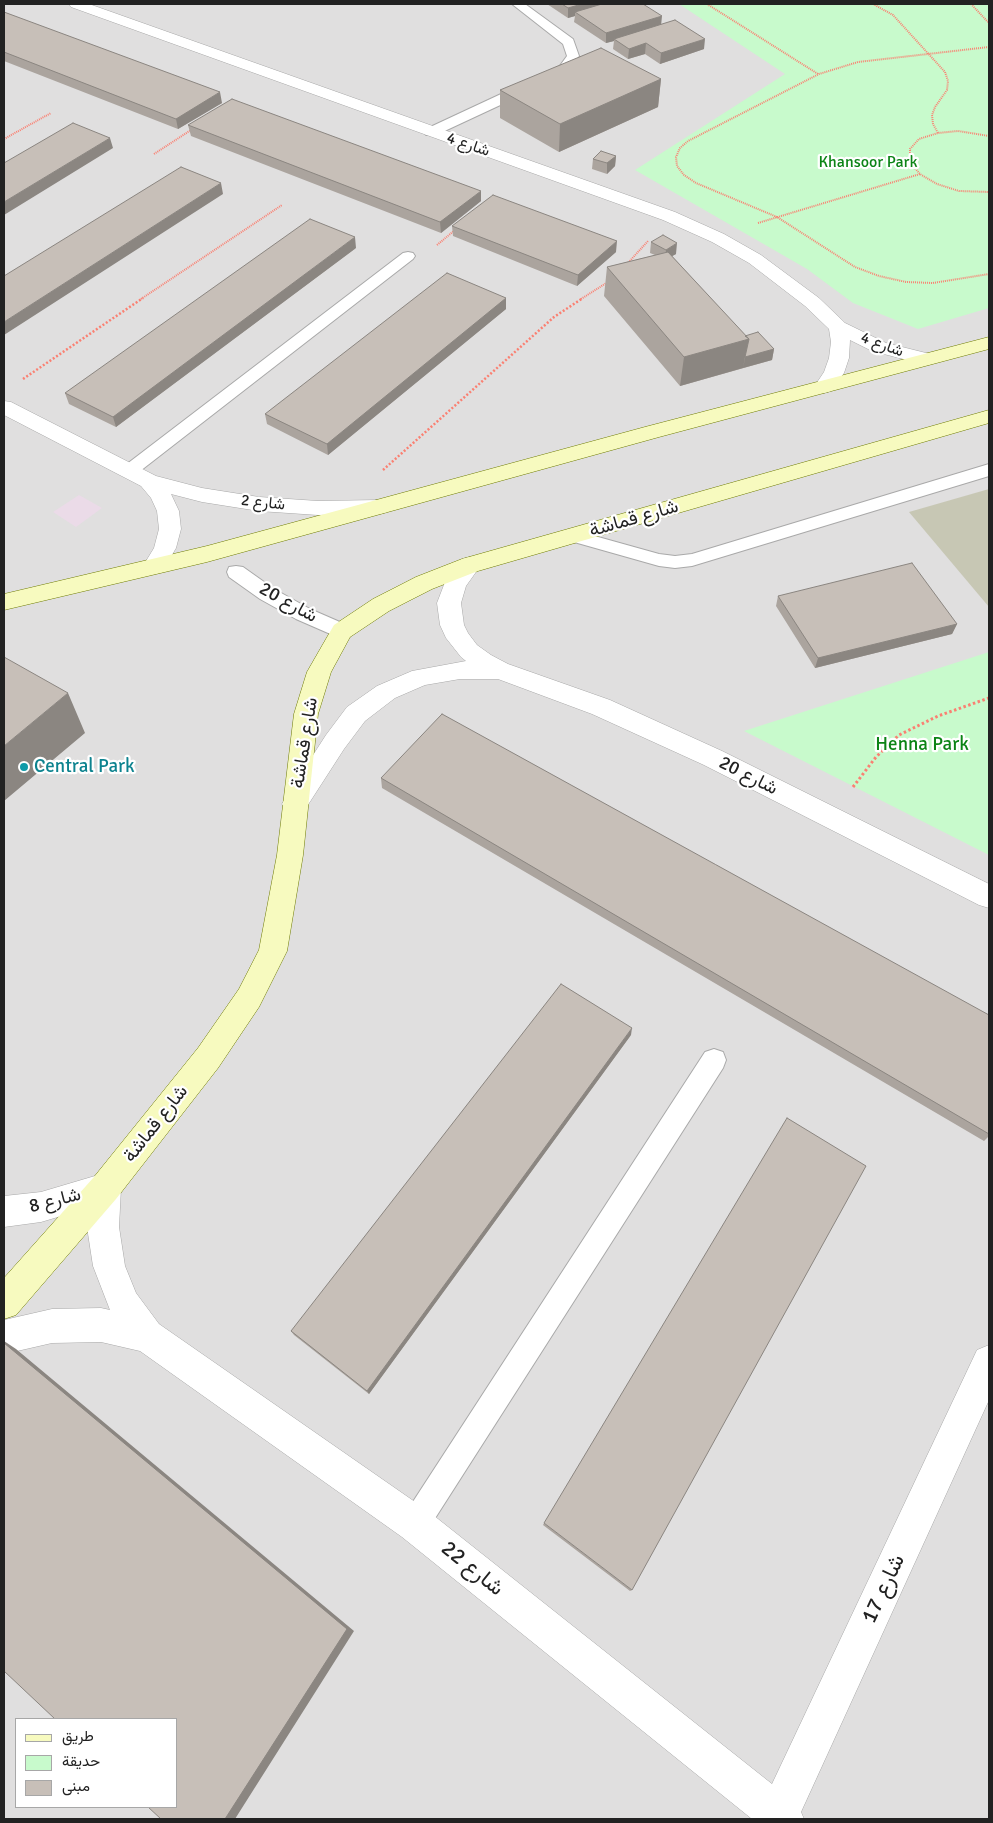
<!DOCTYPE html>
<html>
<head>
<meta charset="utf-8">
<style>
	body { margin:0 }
	#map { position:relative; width:993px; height:1823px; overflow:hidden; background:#f2efe9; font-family:Signika,Vazirmatn,sans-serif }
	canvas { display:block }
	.frame { position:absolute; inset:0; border:5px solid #222; pointer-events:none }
	.legend { position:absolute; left:15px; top:1718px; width:162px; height:90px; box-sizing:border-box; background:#fff; border:1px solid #a7a7a7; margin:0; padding:6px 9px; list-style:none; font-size:15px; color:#222 }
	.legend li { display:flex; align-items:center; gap:10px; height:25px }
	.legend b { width:25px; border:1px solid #a7a7a7 }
</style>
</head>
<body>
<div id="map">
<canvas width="993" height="1823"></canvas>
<div class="frame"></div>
<ul class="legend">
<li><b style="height:6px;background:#f7fabf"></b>طريق</li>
<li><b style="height:14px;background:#c8facc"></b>حديقة</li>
<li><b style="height:14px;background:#c7bfb8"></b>مبنى</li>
</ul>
</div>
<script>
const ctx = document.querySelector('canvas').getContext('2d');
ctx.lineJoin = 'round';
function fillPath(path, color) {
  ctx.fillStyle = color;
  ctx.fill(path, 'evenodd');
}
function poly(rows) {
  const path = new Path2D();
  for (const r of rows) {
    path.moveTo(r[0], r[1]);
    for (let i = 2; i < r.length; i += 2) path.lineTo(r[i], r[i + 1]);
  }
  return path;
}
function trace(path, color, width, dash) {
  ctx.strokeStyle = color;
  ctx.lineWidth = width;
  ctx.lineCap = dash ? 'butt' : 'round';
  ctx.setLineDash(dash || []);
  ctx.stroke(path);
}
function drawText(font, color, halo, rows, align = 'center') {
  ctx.font = font + ' Signika,Vazirmatn,sans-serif';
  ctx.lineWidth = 4.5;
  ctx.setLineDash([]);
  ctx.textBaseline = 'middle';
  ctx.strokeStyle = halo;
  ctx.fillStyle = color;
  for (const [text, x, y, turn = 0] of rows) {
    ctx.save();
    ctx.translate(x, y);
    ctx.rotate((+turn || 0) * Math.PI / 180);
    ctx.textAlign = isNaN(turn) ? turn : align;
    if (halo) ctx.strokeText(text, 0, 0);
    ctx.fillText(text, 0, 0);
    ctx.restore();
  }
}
fillPath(poly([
	[4,4,989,4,989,1819,4,1819],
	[16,1719,176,1719,176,1807,16,1807]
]), '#e0dfdf');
fillPath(poly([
	[79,495,102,508,76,527,53,512]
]), '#ebdbe8');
fillPath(poly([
	[989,489,989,607,909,512]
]), '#c7c7b4');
fillPath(poly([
	[679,4,989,4,989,308,918,329,853,303,807,269,635,170,785,74],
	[989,652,989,855,744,731]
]), '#c8facc');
const lane = poly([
	[512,4,525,4,573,39,579,56,570,70,569,73,436,135,426,135,424,132,426,129,559,67,567,56,563,44,512,4],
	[408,252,413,253,415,256,413,259,135,475,129,477,123,475,120,471,123,467,403,253,408,252],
	[989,464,989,476,692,566,675,568,659,566,567,540,564,536,567,532,573,530,659,554,675,556,692,554,989,464],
	[236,566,243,567,274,589,310,609,349,626,352,631,349,636,342,638,335,636,296,619,260,599,229,577,227,572,229,567,236,566],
	[714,1049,723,1052,726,1060,723,1068,425,1534,415,1539,405,1534,400,1524,405,1514,705,1052,714,1049]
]);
const street = poly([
	[69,4,89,4,675,212,724,234,761,255,819,298,845,323,886,343,934,355,937,359,934,363,927,365,872,351,850,340,849,358,844,373,831,391,824,393,817,391,814,387,824,372,829,358,831,342,829,329,805,306,749,263,712,242,663,220,71,7,69,4],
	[4,401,11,402,156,476,202,488,259,497,318,501,379,500,387,502,390,507,387,512,379,514,318,515,259,511,202,502,171,494,179,511,181,529,176,548,162,572,154,574,146,572,143,566,154,548,159,529,157,511,151,498,141,486,4,415,4,401],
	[470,557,478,559,481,565,466,586,461,603,464,625,468,633,477,645,491,655,508,664,610,700,722,751,989,884,989,908,979,905,704,765,592,714,498,679,460,679,425,685,395,698,365,721,344,749,304,811,295,814,286,811,282,804,286,797,326,735,347,707,377,686,412,671,466,661,461,657,446,638,440,625,437,603,447,577,462,559,470,557],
	[105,1173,116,1177,121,1188,119,1227,125,1266,136,1293,159,1324,428,1511,772,1784,977,1350,989,1345,989,1400,801,1812,804,1819,752,1819,402,1537,140,1351,101,1342,52,1343,4,1354,4,1320,52,1309,101,1308,110,1310,93,1266,87,1227,88,1208,41,1222,4,1227,4,1196,41,1192,105,1173]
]);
const secondary = poly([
	[989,337,989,349,659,437,207,562,4,610,4,594,207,546,645,427,989,337],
	[989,410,989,423,478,571,432,589,389,611,350,637,331,672,318,714,303,855,287,951,259,1007,218,1068,116,1199,16,1315,4,1319,4,1278,94,1177,198,1048,239,989,259,950,277,855,294,714,307,672,334,625,373,599,416,577,462,559,989,410]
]);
trace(lane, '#a9a9a9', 2);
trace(street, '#a9a9a9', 1);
trace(secondary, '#707d05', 1);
trace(poly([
	[707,4,818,74],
	[873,4,893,15,945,72,948,81,947,90,935,107,932,115,933,124,938,133],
	[971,4,989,23],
	[989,47,858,62,819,74,688,141,680,148,676,157,677,166,684,175,696,183,777,217,855,267,879,276,906,282,933,283,989,274],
	[989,136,958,131,938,133,919,139,910,149,910,162,920,174,937,184,959,191,989,192],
	[4,139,51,113],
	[154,154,191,130],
	[758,223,920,174],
	[437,245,455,230],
	[627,264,648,241],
	[141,299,282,205],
	[581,299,608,282]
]), '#fa8072', 2, [1, 1]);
trace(poly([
	[23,379,143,298],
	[383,470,554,317,583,298]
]), '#fa8072', 2.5, [2, 2]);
trace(poly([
	[853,787,876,757,899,735,938,716,989,698]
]), '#fa8072', 3, [2.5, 2.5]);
fillPath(lane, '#fff');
fillPath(street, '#fff');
fillPath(secondary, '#f7fabf');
fillPath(poly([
	[547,4,643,4,661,24,704,49,660,64,645,54,628,59,613,49,614,41,606,43,574,22,575,16,568,18],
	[4,12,222,103,178,129,4,61],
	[661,79,658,107,559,152,500,118,500,90],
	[188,125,481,201,441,233,191,136],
	[616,156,615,166,607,174,592,169,593,159],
	[452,226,616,252,577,286,453,236],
	[651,242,676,254,672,256,745,336,774,349,772,360,680,386,604,296,607,267,655,255,650,253],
	[356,248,116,427,69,404,65,393],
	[506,298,506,309,328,455,267,424,265,414],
	[778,596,957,624,952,634,815,668,776,606],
	[381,778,989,1015,989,1136,984,1141,382,788],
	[631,1035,369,1394,294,1335,291,1331],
	[544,1523,632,1590,630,1591,543,1525]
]), '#aba49e');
fillPath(poly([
	[582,4,616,4,575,12,575,16,568,18,568,8],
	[662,16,661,26,614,39,614,41,606,43,606,33],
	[705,39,704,49,660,64,661,53],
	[646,43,645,54,628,59,629,49],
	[661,79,658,107,559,152,560,124],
	[220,92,222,103,178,129,176,119],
	[110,138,113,148,4,215,4,202],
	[616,156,615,166,607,174,607,163],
	[221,183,223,194,4,335,4,322],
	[481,191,481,201,441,233,440,222],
	[355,237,356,248,116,427,113,417],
	[617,241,616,252,577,286,578,275],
	[677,243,676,254,665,260,666,250],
	[506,298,506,309,328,455,327,444],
	[749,339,743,368,680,386,684,357],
	[774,349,772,360,743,368,745,357],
	[957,624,952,634,815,668,818,658],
	[68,693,85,733,4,801,4,746],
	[632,1028,631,1035,369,1394,367,1391],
	[4,1341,16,1349,354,1631,235,1819,225,1819,4,1343]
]), '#8b8681');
const building = poly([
	[562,4,582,4,568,8,562,4],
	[602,4,643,4,662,16,606,33,575,12,602,4],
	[4,12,220,92,176,119,4,52,4,12],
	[675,20,705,39,661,53,646,43,629,49,614,39,675,20],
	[601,48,661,79,560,124,500,90,601,48],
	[232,99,481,191,440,222,188,125,232,99],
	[73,123,110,138,4,202,4,163,73,123],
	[601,151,616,156,607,163,593,159,601,151],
	[181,167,221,183,4,322,4,276,181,167],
	[493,195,617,241,578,275,452,226,493,195],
	[310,219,355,237,113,417,65,393,310,219],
	[663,235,677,243,666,250,651,242,663,235],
	[668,252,749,339,684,357,607,267,668,252],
	[447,273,506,298,327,444,265,414,447,273],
	[758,332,774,349,745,357,749,339,745,336,758,332],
	[912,563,957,624,818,658,778,596,912,563],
	[4,657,68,693,4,746,4,657],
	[442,714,989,1015,989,1134,381,778,442,714],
	[561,984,632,1028,367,1391,291,1331,561,984],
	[787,1118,866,1166,632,1590,544,1523,787,1118],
	[4,1343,347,1629,225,1819,161,1819,148,1807,176,1807,176,1719,55,1719,4,1671,4,1343]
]);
fillPath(building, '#c7bfb8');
trace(building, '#8b8681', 1);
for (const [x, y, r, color] of [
	[24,767,5,"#0f9aa8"]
]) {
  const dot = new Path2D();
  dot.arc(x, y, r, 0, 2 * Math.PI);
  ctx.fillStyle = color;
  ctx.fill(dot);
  trace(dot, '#fff', 2);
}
drawText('16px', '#222', '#fff', [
	["شارع 4",468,145,19],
	["شارع 4",882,345,20],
	["شارع 2",263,503,6]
]);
drawText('16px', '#0c8416', '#fff', [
	["Khansoor Park",868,163]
]);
drawText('19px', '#222', '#fff', [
	["شارع قماشة",634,519,-16],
	["شارع 20",288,603,29],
	["شارع قماشة",305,743,-81],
	["شارع 20",748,776,27],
	["شارع قماشة",156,1124,-52],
	["شارع 8",55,1201,-14]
]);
drawText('19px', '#0c8416', '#fff', [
	["Henna Park",922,745]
]);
drawText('19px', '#0d838f', '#fff', [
	["Central Park",34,767]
], 'left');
drawText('22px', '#222', '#fff', [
	["شارع 22",472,1569,39],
	["شارع 17",884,1589,-65]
]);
</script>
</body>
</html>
